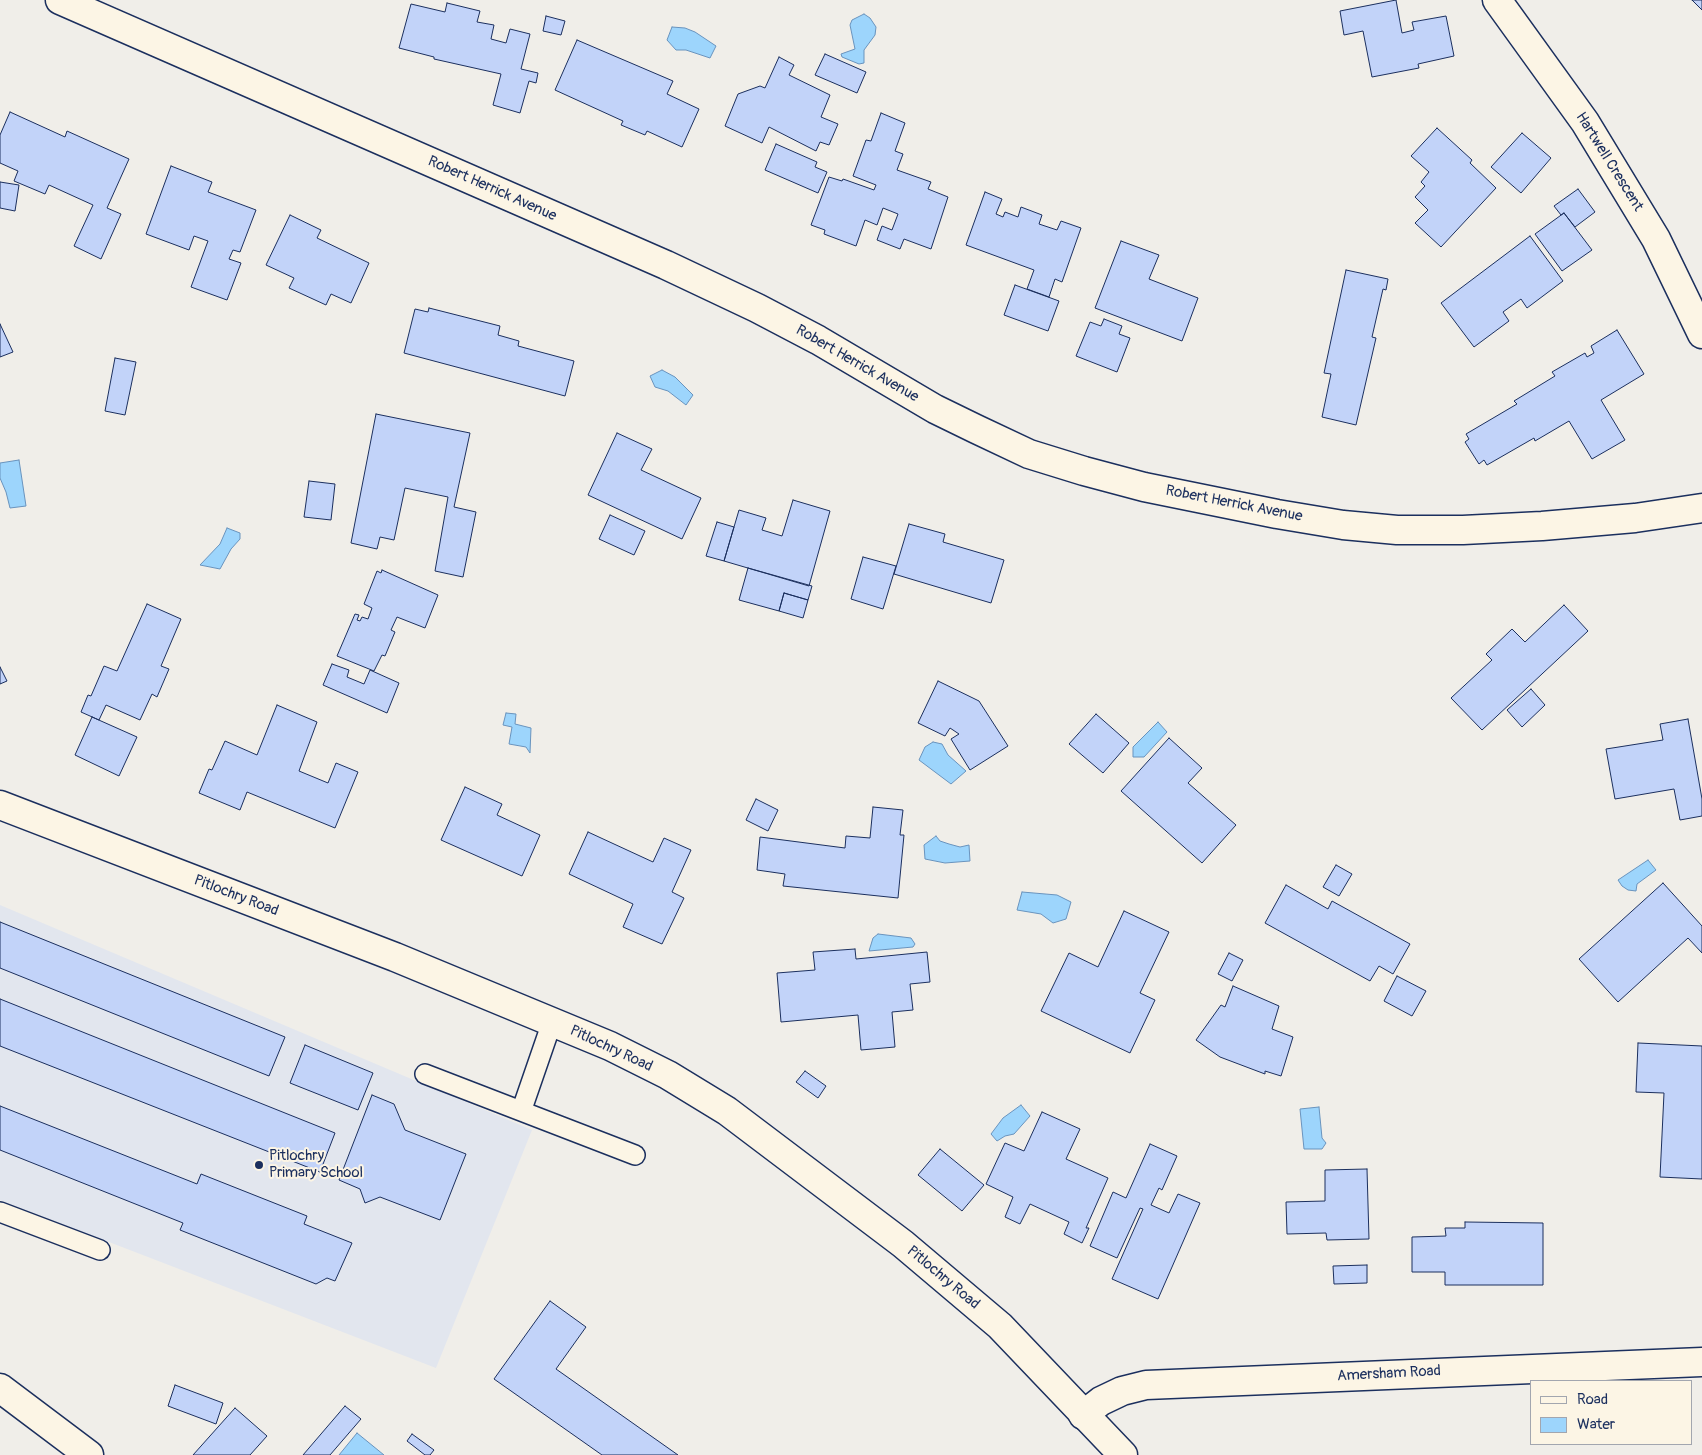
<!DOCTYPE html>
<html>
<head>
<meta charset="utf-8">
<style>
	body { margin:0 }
	#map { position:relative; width:1702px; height:1455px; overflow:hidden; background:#f0eee9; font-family:Pangolin,sans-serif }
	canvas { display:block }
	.legend { position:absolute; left:1530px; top:1380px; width:162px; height:65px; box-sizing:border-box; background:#fcf5e5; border:1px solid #a2a6af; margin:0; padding:6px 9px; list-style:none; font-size:15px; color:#1b2f5e }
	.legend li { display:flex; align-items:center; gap:10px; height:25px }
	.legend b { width:25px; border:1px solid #a2a6af }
</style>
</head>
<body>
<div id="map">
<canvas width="1702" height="1455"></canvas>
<ul class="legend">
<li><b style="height:6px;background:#fcf5e5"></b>Road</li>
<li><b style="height:14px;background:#9dd5fc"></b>Water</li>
</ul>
</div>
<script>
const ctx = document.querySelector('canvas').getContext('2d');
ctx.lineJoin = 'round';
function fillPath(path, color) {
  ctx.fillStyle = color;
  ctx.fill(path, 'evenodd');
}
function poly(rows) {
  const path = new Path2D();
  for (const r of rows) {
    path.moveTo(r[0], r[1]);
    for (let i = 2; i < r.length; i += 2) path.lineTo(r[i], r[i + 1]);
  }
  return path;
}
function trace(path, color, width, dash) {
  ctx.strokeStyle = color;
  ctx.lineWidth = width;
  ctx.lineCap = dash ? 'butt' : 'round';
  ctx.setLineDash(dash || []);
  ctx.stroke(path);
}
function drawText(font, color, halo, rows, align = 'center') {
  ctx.font = font + ' Pangolin,sans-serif';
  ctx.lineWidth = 4;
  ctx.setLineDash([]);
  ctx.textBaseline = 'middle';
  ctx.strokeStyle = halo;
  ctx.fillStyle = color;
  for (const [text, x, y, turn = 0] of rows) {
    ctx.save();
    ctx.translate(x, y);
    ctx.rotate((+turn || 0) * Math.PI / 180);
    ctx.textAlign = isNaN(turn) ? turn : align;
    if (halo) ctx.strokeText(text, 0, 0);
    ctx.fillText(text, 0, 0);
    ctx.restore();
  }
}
fillPath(poly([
	[0,905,532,1130,436,1368,0,1200]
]), '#e2e6ee');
const water = poly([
	[864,14,870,18,876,27,875,35,864,50,864,63,859,64,842,57,841,54,855,49,850,25,852,20,864,14],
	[672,27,685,28,695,32,716,46,710,58,686,50,676,50,667,40,672,27],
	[662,370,675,377,693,395,686,405,668,391,655,387,650,376,662,370],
	[19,460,26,506,10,508,6,492,0,478,0,463,19,460],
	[227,528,240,533,240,539,231,549,220,569,200,565,220,544,227,528],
	[506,713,516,714,515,724,531,728,530,753,526,747,509,744,512,727,503,725,506,713],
	[1158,722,1167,732,1144,757,1133,757,1133,747,1158,722],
	[933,742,942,744,948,755,966,771,951,784,919,760,925,747,933,742],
	[936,836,940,841,949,844,960,847,969,845,970,861,945,863,925,859,924,845,936,836],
	[1648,860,1656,870,1637,884,1636,891,1628,890,1622,886,1618,880,1648,860],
	[1022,892,1057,895,1071,902,1066,919,1053,923,1041,914,1017,910,1022,892],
	[878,934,911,938,915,944,913,947,869,951,873,938,878,934],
	[1021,1105,1030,1116,1014,1134,1005,1136,997,1141,991,1134,1003,1118,1021,1105],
	[1319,1107,1322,1138,1326,1143,1322,1149,1304,1149,1300,1109,1319,1107],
	[357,1433,384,1455,339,1455,357,1433]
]);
fillPath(water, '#9dd5fc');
trace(water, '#6993bd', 1);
const building = poly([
	[1396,0,1402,33,1414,30,1412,22,1446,16,1454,56,1418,64,1419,68,1372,77,1363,31,1344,35,1340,11,1396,0],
	[1692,0,1702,0,1702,10,1692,0],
	[447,3,480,11,477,22,494,25,491,39,506,43,510,29,530,34,521,69,538,73,536,83,529,81,520,113,493,105,501,74,434,59,434,57,399,48,411,4,445,12,447,3],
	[546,16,565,21,561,35,543,31,546,16],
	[577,40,673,81,667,94,699,109,682,147,647,131,645,135,621,125,623,121,555,90,577,40],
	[825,54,866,72,857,93,815,75,825,54],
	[779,57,794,65,789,75,830,95,821,117,838,124,829,145,820,142,816,151,769,127,762,143,725,126,738,94,760,86,765,88,779,57],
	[10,112,65,137,67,131,129,159,107,208,121,214,101,259,74,246,93,205,49,185,45,194,14,181,18,171,0,163,0,135,10,112],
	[881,113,905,123,895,151,903,154,897,170,931,182,928,189,948,197,931,249,904,239,900,249,877,240,882,226,892,230,898,214,883,208,877,225,865,220,856,246,824,234,825,230,811,225,829,177,842,181,843,179,874,190,876,185,853,176,866,140,871,141,881,113],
	[1437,128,1472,160,1470,163,1496,188,1441,247,1415,223,1428,210,1415,197,1425,186,1421,182,1429,172,1411,156,1437,128],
	[1522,133,1551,158,1521,193,1491,167,1522,133],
	[776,144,817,162,815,167,827,172,818,193,765,170,776,144],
	[171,166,212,182,208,192,256,210,240,252,233,250,229,259,241,263,227,300,191,287,208,241,194,236,189,250,146,234,171,166],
	[0,182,19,185,15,211,0,208,0,182],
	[1578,189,1595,212,1575,227,1564,213,1561,215,1554,206,1578,189],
	[985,192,1002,199,996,214,1003,217,1005,212,1018,217,1021,207,1042,215,1039,224,1057,230,1061,221,1081,228,1062,282,1055,279,1049,297,1027,289,1034,270,966,245,985,192],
	[1564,213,1592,250,1562,271,1535,234,1564,213],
	[290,215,321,230,317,238,369,263,351,303,331,294,326,305,289,288,294,278,266,265,290,215],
	[1530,236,1563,281,1527,308,1521,299,1503,312,1509,321,1474,347,1441,303,1530,236],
	[1121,241,1159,255,1149,279,1198,298,1182,341,1095,308,1121,241],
	[1346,270,1388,279,1386,290,1383,289,1372,337,1376,338,1356,425,1322,417,1331,374,1324,373,1346,270],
	[1015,285,1059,301,1048,331,1004,315,1015,285],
	[429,308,500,326,498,335,519,341,518,346,574,361,565,396,404,353,415,309,428,312,429,308],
	[1104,319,1122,326,1119,334,1130,338,1117,372,1076,356,1090,322,1101,326,1104,319],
	[0,324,13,352,0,357,0,324],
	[1617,330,1644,374,1601,400,1625,440,1592,459,1569,421,1535,441,1534,438,1487,465,1484,460,1479,464,1465,442,1469,439,1466,434,1517,404,1514,401,1555,376,1552,372,1585,353,1587,357,1594,353,1591,346,1617,330],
	[115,358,136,362,125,415,105,411,115,358],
	[376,414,470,433,454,507,476,512,463,577,435,571,448,497,405,488,394,540,380,537,377,549,351,543,376,414],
	[617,433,652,449,641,470,701,498,682,539,588,495,617,433],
	[309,481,335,484,331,520,304,517,309,481],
	[793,500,830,511,809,586,724,561,739,510,766,518,762,530,782,536,793,500],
	[610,515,645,531,634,555,599,539,610,515],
	[717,522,734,527,724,561,706,556,717,522],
	[909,524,945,534,943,542,1004,560,991,603,894,574,909,524],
	[863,557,896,566,883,609,851,599,863,557],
	[748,568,812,586,808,600,784,593,779,611,739,600,748,568],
	[382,570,438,595,425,628,397,617,391,630,395,632,385,656,382,655,374,671,337,656,355,614,359,615,357,620,360,621,362,617,368,619,372,608,364,604,377,571,381,573,382,570],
	[784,593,808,600,803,618,779,611,784,593],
	[147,604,181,619,161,666,169,669,157,697,152,694,140,720,106,705,99,720,81,712,88,695,91,696,104,666,117,671,147,604],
	[1564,605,1588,631,1482,730,1451,698,1492,660,1486,654,1512,629,1525,642,1564,605],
	[332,664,349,670,347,677,364,684,370,670,399,683,387,713,323,685,332,664],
	[0,667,7,681,0,684,0,667],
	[938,681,979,701,1008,746,970,770,951,739,959,734,950,728,945,736,918,723,938,681],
	[1531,689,1545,705,1522,727,1507,710,1531,689],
	[277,705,317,722,299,771,328,783,336,763,358,772,335,828,247,792,240,810,199,793,209,769,212,770,225,741,257,755,277,705],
	[1096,714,1129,743,1103,773,1069,744,1096,714],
	[92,717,137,737,119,776,75,755,92,717],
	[1688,719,1702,799,1702,816,1680,820,1674,789,1615,799,1606,749,1663,740,1660,724,1688,719],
	[1169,738,1202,768,1188,783,1236,825,1202,863,1121,791,1169,738],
	[465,787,502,804,497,815,540,835,522,876,441,840,465,787],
	[756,799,778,810,768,831,746,820,756,799],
	[873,807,903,810,900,835,904,835,898,898,783,886,785,874,757,870,760,837,845,848,846,836,870,838,873,807],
	[588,832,653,862,664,838,691,850,672,892,684,898,662,944,623,927,633,904,569,874,588,832],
	[1336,865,1352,874,1339,896,1323,887,1336,865],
	[1663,883,1702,926,1702,953,1688,938,1618,1002,1579,959,1663,883],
	[1286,885,1328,909,1332,901,1410,944,1393,974,1379,966,1370,981,1265,923,1286,885],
	[1124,911,1169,932,1140,993,1155,1000,1130,1053,1041,1011,1069,953,1098,967,1124,911],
	[0,922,285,1037,269,1076,0,968,0,922],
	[855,949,856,959,927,952,930,982,910,984,913,1010,892,1012,895,1047,861,1050,858,1015,781,1022,777,973,815,970,813,952,855,949],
	[1229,953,1243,960,1232,981,1218,974,1229,953],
	[1397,976,1426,991,1412,1016,1384,1001,1397,976],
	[1233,986,1279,1006,1272,1029,1293,1037,1281,1076,1265,1071,1265,1074,1220,1057,1196,1040,1221,1005,1225,1007,1233,986],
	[0,999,335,1133,320,1172,0,1046,0,999],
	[1638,1043,1702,1046,1702,1179,1660,1177,1664,1093,1636,1092,1638,1043],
	[305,1045,373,1073,358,1110,290,1083,305,1045],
	[805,1071,826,1086,818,1098,796,1082,805,1071],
	[372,1095,394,1104,405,1130,466,1154,440,1220,380,1197,365,1203,360,1189,339,1180,372,1095],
	[0,1106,197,1184,201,1174,307,1216,304,1224,352,1243,335,1281,327,1278,316,1284,180,1230,183,1223,0,1150,0,1106],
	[1042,1112,1080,1129,1066,1159,1108,1178,1086,1228,1089,1228,1082,1243,1064,1234,1069,1222,1030,1204,1020,1224,1005,1217,1013,1197,986,1184,1005,1143,1024,1151,1042,1112],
	[1150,1144,1177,1156,1162,1190,1159,1188,1151,1205,1169,1213,1178,1194,1200,1203,1158,1299,1112,1279,1143,1209,1140,1208,1117,1258,1090,1246,1113,1192,1126,1198,1150,1144],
	[940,1149,984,1185,962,1211,918,1175,940,1149],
	[1367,1169,1369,1239,1327,1240,1326,1233,1287,1234,1286,1202,1325,1201,1325,1170,1367,1169],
	[1465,1222,1543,1223,1543,1285,1445,1285,1445,1272,1412,1272,1412,1237,1446,1236,1445,1228,1465,1228,1465,1222],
	[1367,1265,1367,1283,1334,1284,1333,1266,1367,1265],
	[550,1301,586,1327,556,1369,678,1455,602,1455,494,1379,550,1301],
	[175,1385,223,1403,216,1424,168,1406,175,1385],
	[345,1406,361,1419,330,1455,303,1455,345,1406],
	[235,1408,267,1436,250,1455,193,1455,235,1408],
	[412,1434,434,1450,430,1455,425,1455,407,1441,412,1434]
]);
fillPath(building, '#c2d3f9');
trace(building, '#1b2f5e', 1);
const service = poly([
	[425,1074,635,1155],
	[522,1109,552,1022],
	[0,1212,100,1250]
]);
const minor = poly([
	[60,0,666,265,757,308,818,340,935,409,976,429,1029,454,1084,471,1144,487,1277,514,1343,525,1397,530,1463,530,1542,526,1635,518,1702,508],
	[1497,0,1585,122,1656,239,1702,334],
	[0,1388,89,1455],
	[1083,1415,1101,1401,1122,1391,1146,1385,1702,1362]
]);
const tertiary = poly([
	[0,805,395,957,610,1046,668,1075,727,1111,903,1244,1000,1326,1123,1455]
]);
trace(service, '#1b2f5e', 22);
trace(minor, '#1b2f5e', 31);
trace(tertiary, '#1b2f5e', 31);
trace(service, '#fcf5e5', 19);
trace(minor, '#fcf5e5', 28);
trace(tertiary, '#fcf5e5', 28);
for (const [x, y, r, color] of [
	[259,1165,5,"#1b2f5e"]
]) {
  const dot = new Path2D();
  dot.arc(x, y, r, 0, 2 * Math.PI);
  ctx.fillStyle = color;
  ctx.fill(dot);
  trace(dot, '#fcf5e5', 2);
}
drawText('15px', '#1b2f5e', '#fcf5e5', [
	["Hartwell Crescent",1609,162,58],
	["Robert Herrick Avenue",492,189,24],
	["Robert Herrick Avenue",857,364,30],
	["Robert Herrick Avenue",1234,504,11],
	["Pitlochry Road",236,896,21],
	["Pitlochry Road",611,1049,25],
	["Pitlochry Road",943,1278,40],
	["Amersham Road",1389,1374,-3]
]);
drawText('15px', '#1b2f5e', '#fcf5e5', [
	["Pitlochry",269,1156],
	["Primary School",269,1173]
], 'left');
</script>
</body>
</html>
